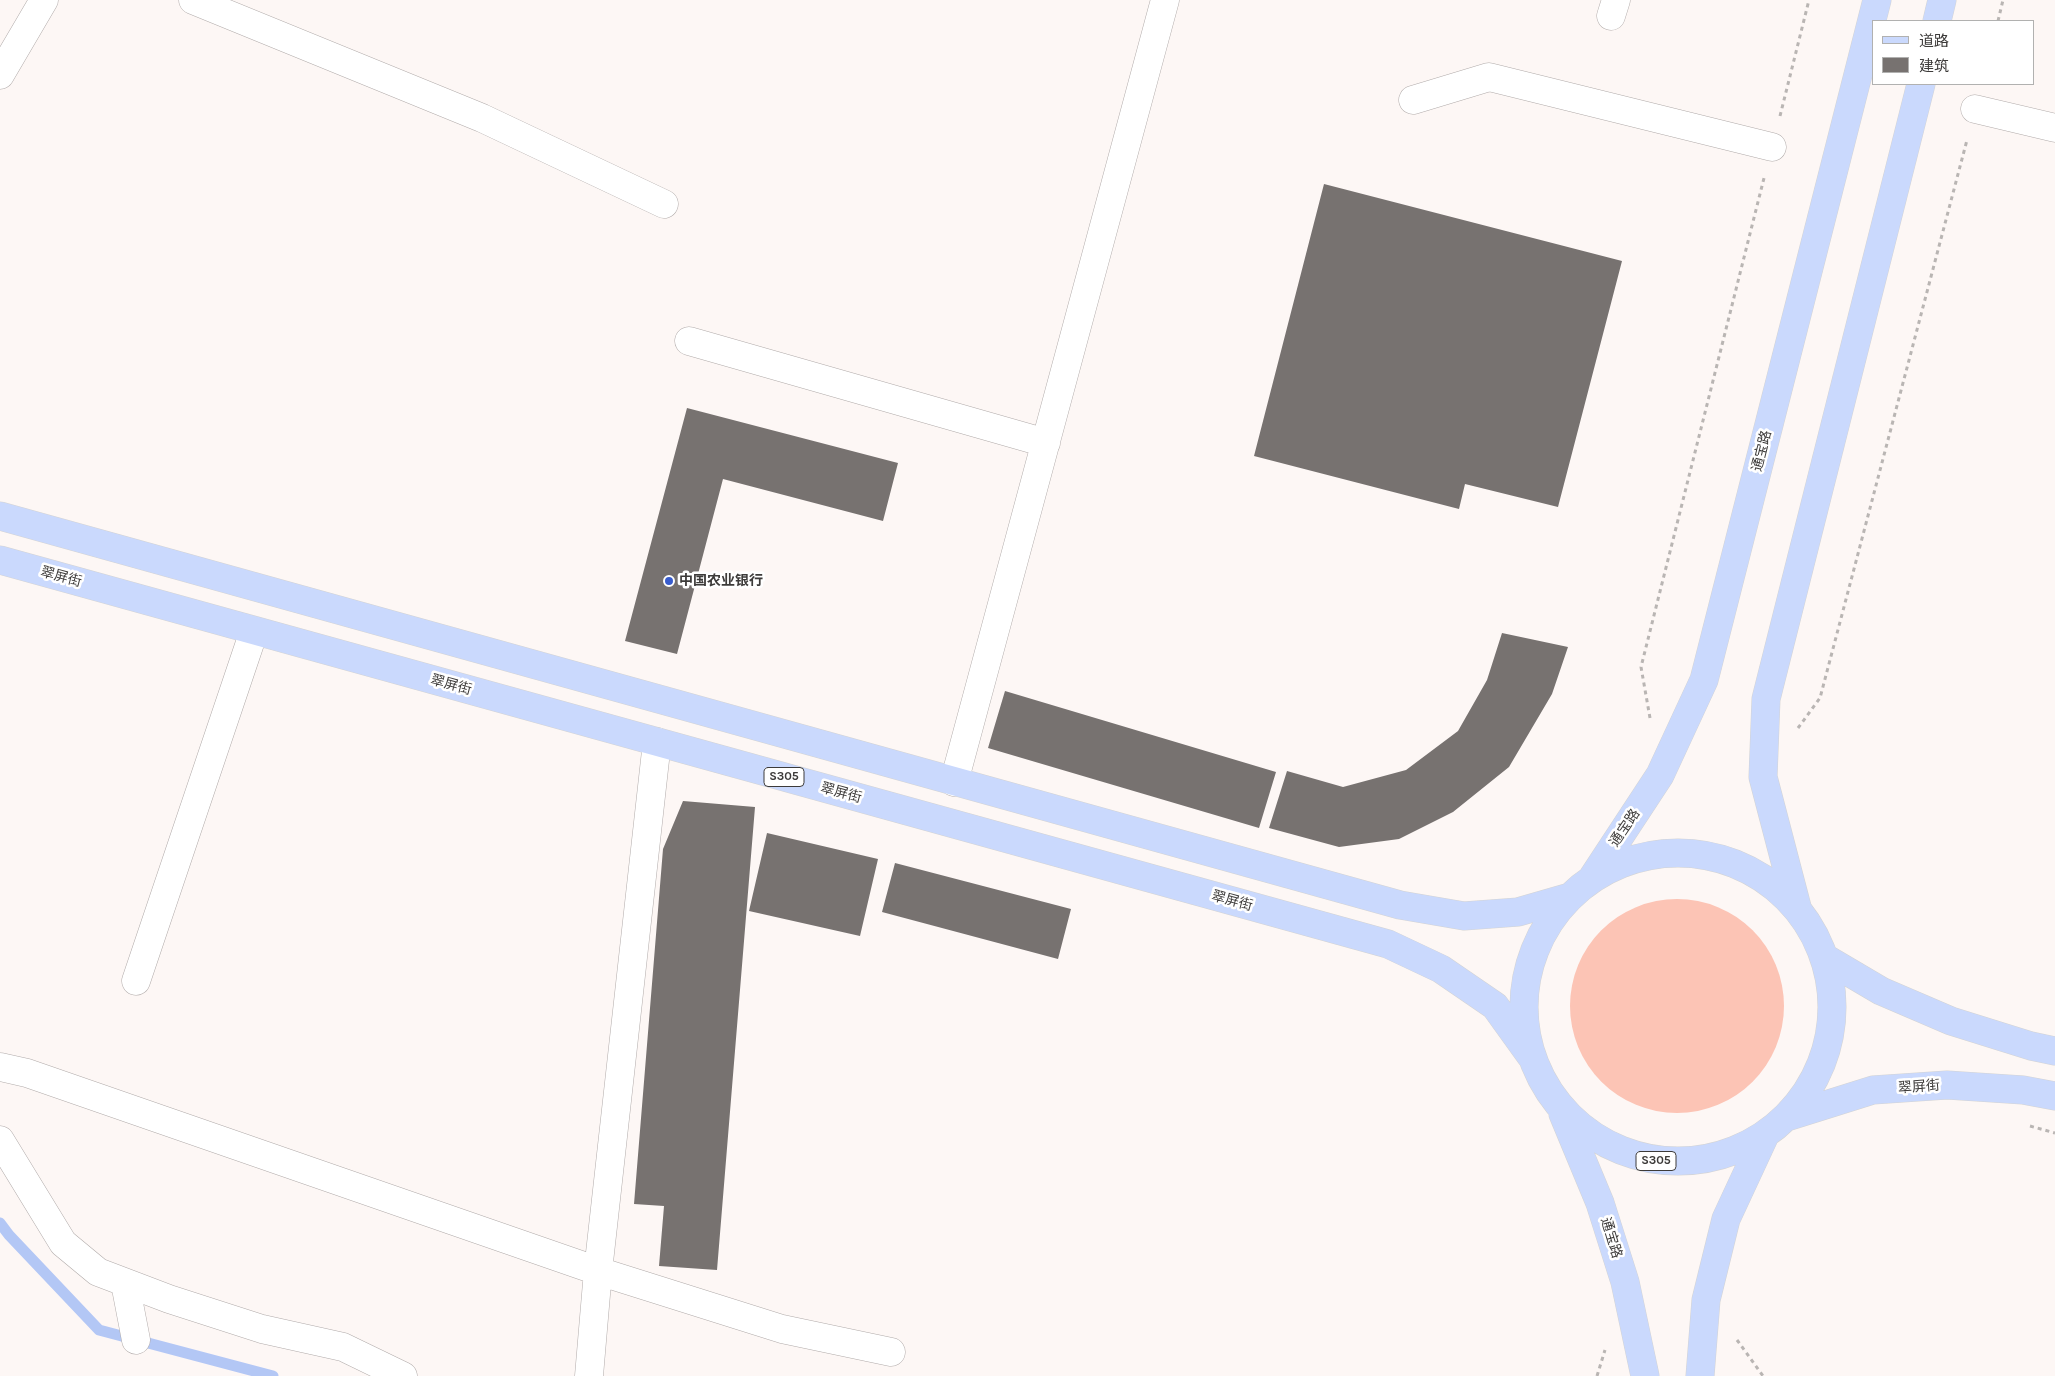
<!DOCTYPE html>
<html>
<head>
<meta charset="utf-8">
<style>
	body { margin:0 }
	#map { position:relative; width:2055px; height:1376px; overflow:hidden; background:#fdf7f5; font-family:Karla,"Noto Sans SC",sans-serif }
	canvas { display:block }
	.legend { position:absolute; left:1872px; top:20px; width:162px; height:65px; box-sizing:border-box; background:#fff; border:1px solid #b1b1b0; margin:0; padding:6px 9px; list-style:none; font-size:15px; color:#3d3b3a }
	.legend li { display:flex; align-items:center; gap:10px; height:25px }
	.legend b { width:25px; border:1px solid #b1b1b0 }
</style>
</head>
<body>
<div id="map">
<canvas width="2055" height="1376"></canvas>
<ul class="legend">
<li><b style="height:6px;background:#cad9fd"></b>道路</li>
<li><b style="height:14px;background:#777270"></b>建筑</li>
</ul>
</div>
<script>
const ctx = document.querySelector('canvas').getContext('2d');
ctx.lineJoin = 'round';
function fillPath(path, color) {
  ctx.fillStyle = color;
  ctx.fill(path, 'evenodd');
}
function poly(rows) {
  const path = new Path2D();
  for (const r of rows) {
    if (r.length === 3) {
      path.moveTo(r[0] + r[2], r[1]);
      path.arc(r[0], r[1], r[2], 0, 2 * Math.PI);
      continue;
    }
    path.moveTo(r[0], r[1]);
    for (let i = 2; i < r.length; i += 2) path.lineTo(r[i], r[i + 1]);
  }
  return path;
}
function trace(path, color, width, dash) {
  ctx.strokeStyle = color;
  ctx.lineWidth = width;
  ctx.lineCap = dash ? 'butt' : 'round';
  ctx.setLineDash(dash || []);
  ctx.stroke(path);
}
function drawText(font, color, halo, rows, align = 'center') {
  ctx.font = font + ' Karla,"Noto Sans SC",sans-serif';
  ctx.lineWidth = 5;
  ctx.setLineDash([]);
  ctx.textBaseline = 'middle';
  ctx.strokeStyle = halo;
  ctx.fillStyle = color;
  for (const [text, x, y, turn = 0] of rows) {
    ctx.save();
    ctx.translate(x, y);
    ctx.rotate((+turn || 0) * Math.PI / 180);
    ctx.textAlign = isNaN(turn) ? turn : align;
    if (halo) ctx.strokeText(text, 0, 0);
    ctx.fillText(text, 0, 0);
    ctx.restore();
  }
}
fillPath(poly([
	[1677,1006,107]
]), '#fcc4b5');
trace(poly([
	[0,1223,9,1235,99,1330,273,1376]
]), '#b3c7f5', 11);
fillPath(poly([
	[1324,184,1622,261,1558,507,1465,484,1459,509,1254,456],
	[687,408,898,463,883,521,723,479,677,654,625,641],
	[1502,633,1568,647,1552,694,1509,767,1453,812,1399,839,1339,847,1269,828,1287,771,1343,787,1406,770,1458,731,1487,680],
	[1005,691,1276,772,1259,828,988,748],
	[683,801,755,807,717,1270,659,1266,664,1206,634,1204,663,849],
	[767,833,878,859,860,936,749,911],
	[895,863,1071,909,1058,959,882,912]
]), '#777270');
const minor = poly([
	[193,0,482,118,664,204],
	[1611,16,1616,0],
	[0,75,44,0],
	[1413,100,1489,77,1772,147],
	[1975,109,2055,128],
	[689,341,1046,443],
	[954,782,1165,0],
	[136,981,254,631],
	[0,1067,27,1073,598,1271,782,1329,891,1352],
	[0,1140,63,1243,98,1272,169,1299,262,1329,343,1347,403,1376],
	[125,1283,136,1340],
	[589,1376,598,1271,657,742]
]);
const primary = poly([
	[1937,21,1942,0],
	[0,516,1400,905,1464,916,1518,912,1570,897],
	[0,560,1388,944,1441,969,1495,1006,1531,1056],
	[1678,1007,154],
	[1593,877,1660,775,1704,680,1877,0],
	[1797,907,1763,777,1766,699,1921,84],
	[1825,958,1881,991,1951,1021,2031,1046,2055,1051],
	[1563,1114,1600,1203,1625,1282,1645,1376],
	[1787,1117,1873,1090,1947,1085,2023,1090,2055,1096],
	[1700,1376,1706,1300,1726,1219,1765,1135]
]);
trace(minor, '#b1abaa', 29);
trace(primary, '#d4d4d4', 29);
trace(poly([
	[1998,21,2003,0],
	[1780,116,1809,0],
	[1650,718,1641,667,1764,178],
	[1798,728,1820,698,1967,140],
	[2030,1126,2055,1133],
	[1737,1340,1763,1376],
	[1597,1376,1605,1350]
]), '#b9b5b3', 3, [4, 4]);
trace(minor, '#fff', 28);
trace(primary, '#cad9fd', 28);
for (const [x, y, r, color] of [
	[669,581,5,"#385ccd"]
]) {
  const dot = new Path2D();
  dot.arc(x, y, r, 0, 2 * Math.PI);
  ctx.fillStyle = color;
  ctx.fill(dot);
  trace(dot, '#fff', 2);
}
for (const [x, y, w] of [
	[784,777,40],
	[1656,1161,40]
]) {
  const box = new Path2D();
  box.roundRect(x - w / 2, y - 9.5, w, 19, 4);
  ctx.fillStyle = '#fff';
  ctx.fill(box);
  trace(box, '#3d3b3a', 1);
}
drawText('bold 12px', '#3d3b3a', null, [
	["S305",784,777],
	["S305",1656,1161]
]);
drawText('14px', '#3d3b3a', '#fff', [
	["通宝路",1762,451,-76],
	["翠屏街",61,577,15],
	["翠屏街",451,685,15],
	["翠屏街",841,793,15],
	["通宝路",1625,828,-56],
	["翠屏街",1232,901,15],
	["翠屏街",1919,1087,-4],
	["通宝路",1611,1238,73]
]);
drawText('bold 14px', '#3d3b3a', '#fff', [
	["中国农业银行",679,581]
], 'left');
</script>
</body>
</html>
